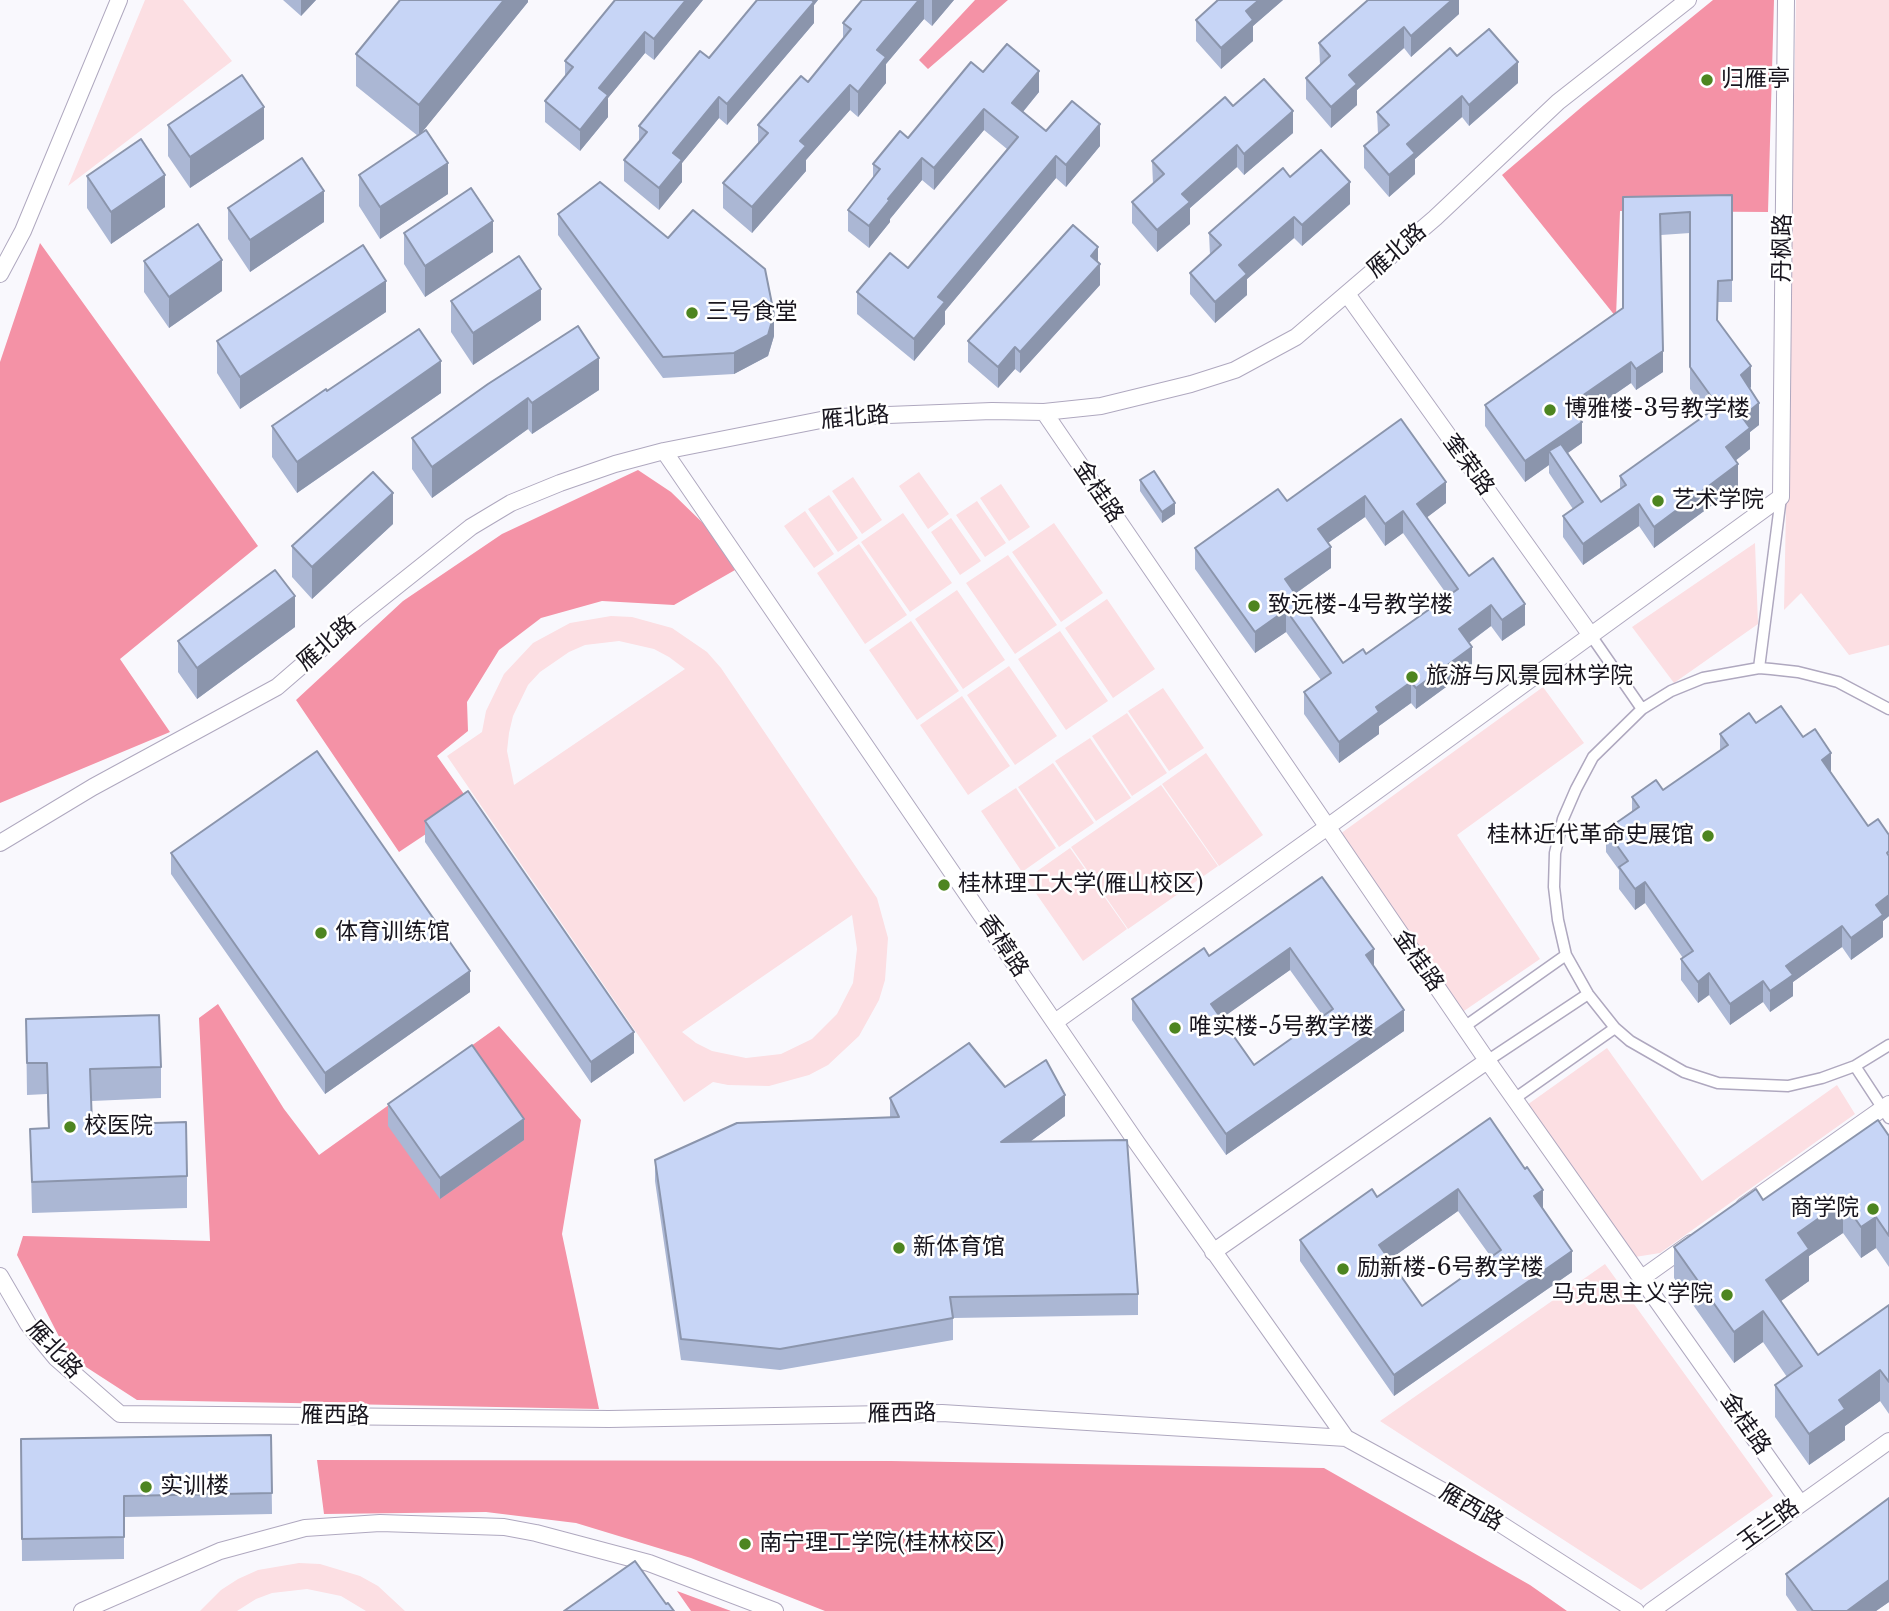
<!DOCTYPE html>
<html>
<head>
<meta charset="utf-8">
<style>
	body { margin:0 }
	canvas { display:block; background:#f9f8fd }
</style>
</head>
<body>
<canvas width="1889" height="1611"></canvas>
<script>
const ctx = document.querySelector('canvas').getContext('2d');
ctx.lineJoin = 'round';
function fillPath(path, color) {
  ctx.fillStyle = color;
  ctx.fill(path, 'evenodd');
}
function poly(rows) {
  const path = new Path2D();
  for (const r of rows) {
    path.moveTo(r[0], r[1]);
    for (let i = 2; i < r.length; i += 2) path.lineTo(r[i], r[i + 1]);
  }
  return path;
}
function trace(path, color, width, dash) {
  ctx.strokeStyle = color;
  ctx.lineWidth = width;
  ctx.lineCap = dash ? 'butt' : 'round';
  ctx.setLineDash(dash || []);
  ctx.stroke(path);
}
function drawText(font, color, halo, rows, align = 'center') {
  ctx.font = font + ' "Libre Baskerville","Noto Sans SC",serif';
  ctx.lineWidth = 5;
  ctx.setLineDash([]);
  ctx.textBaseline = 'middle';
  ctx.strokeStyle = halo;
  ctx.fillStyle = color;
  for (const [text, x, y, turn = 0] of rows) {
    ctx.save();
    ctx.translate(x, y);
    ctx.rotate((+turn || 0) * Math.PI / 180);
    ctx.textAlign = isNaN(turn) ? turn : align;
    if (halo) ctx.strokeText(text, 0, 0);
    ctx.fillText(text, 0, 0);
    ctx.restore();
  }
}
fillPath(poly([
	[145,0,183,0,232,61,68,186],
	[1796,0,1889,0,1889,645,1849,655,1801,593,1784,610],
	[919,472,949,514,928,529,899,486],
	[853,477,882,520,862,534,832,491],
	[1001,484,1030,527,1009,541,980,498],
	[829,495,858,538,838,552,808,509],
	[977,501,1006,543,985,557,956,515],
	[805,511,834,554,814,568,784,526],
	[903,513,952,583,910,612,861,542],
	[951,518,981,561,960,575,931,532],
	[1054,523,1103,593,1061,622,1012,552],
	[1755,543,1758,624,1674,683,1632,627],
	[859,544,907,615,865,644,817,573],
	[1008,555,1057,625,1015,654,966,583],
	[957,590,1005,660,963,689,915,619],
	[1107,599,1155,669,1113,698,1065,628],
	[611,616,632,617,672,628,707,652,721,668,877,898,888,938,885,980,879,1000,859,1036,828,1065,809,1075,769,1086,728,1085,713,1082,684,1102,447,756,482,732,486,711,504,674,533,643,570,623],
	[619,641,654,649,669,657,685,669,514,785,507,751,509,733,513,716,528,685,540,672,569,652,585,645],
	[852,915,857,949,853,983,837,1014,812,1039,781,1054,746,1058,712,1051,696,1043,682,1032],
	[911,621,959,691,917,720,869,650],
	[1060,631,1108,701,1066,730,1018,659],
	[1009,666,1057,736,1015,765,967,695],
	[1543,687,1584,743,1457,835,1540,959,1461,1013,1340,834],
	[1163,688,1204,748,1169,771,1128,711],
	[962,696,1010,766,968,795,920,725],
	[1127,713,1167,773,1132,796,1092,736],
	[1090,738,1131,798,1096,821,1055,761],
	[1206,753,1263,835,1219,866,1162,784],
	[1053,763,1094,823,1059,847,1018,787],
	[1161,785,1218,866,1128,929,1071,847],
	[1016,788,1056,848,1022,872,981,811],
	[1070,848,1127,929,1083,961,1026,879],
	[1607,1048,1702,1181,1837,1085,1855,1114,1660,1253,1635,1257,1527,1105],
	[1605,1264,1773,1496,1641,1590,1380,1421],
	[299,1563,320,1564,360,1576,378,1586,405,1611,366,1611,341,1596,307,1589,272,1593,256,1599,237,1611,200,1611,221,1590,238,1579,258,1570]
]), '#fcdfe3');
fillPath(poly([
	[975,0,1008,0,928,69,919,60],
	[1713,0,1774,0,1768,212,1620,211,1616,317,1502,175,1584,105],
	[40,243,258,546,120,659,170,732,0,803,0,362],
	[638,470,671,492,709,529,735,570,674,605,602,601,541,618,499,650,467,702,468,731,437,756,471,804,399,852,296,700,403,601,502,534],
	[218,1004,284,1109,319,1155,499,1026,581,1120,562,1234,599,1409,137,1400,69,1356,17,1255,23,1236,210,1241,199,1018],
	[317,1460,891,1461,1324,1468,1530,1585,1567,1611,825,1611,691,1558,576,1523,486,1512,324,1514],
	[677,1591,731,1611,691,1611]
]), '#f492a6');
const pedestrian = poly([
	[1590,634,1642,709],
	[1759,668,1781,497],
	[1889,709,1838,682,1798,672,1771,669,1759,668,1703,678,1671,691,1642,709,1593,757,1576,789,1563,819,1555,853,1554,887,1558,920,1566,955,1588,994,1615,1028,1630,1041,1684,1072,1718,1083,1788,1086,1822,1078,1855,1066,1889,1045],
	[1464,1027,1566,955],
	[1487,1061,1588,994],
	[1855,1066,1889,1118],
	[1514,1099,1615,1028]
]);
const minor = poly([
	[0,274,23,231,119,0],
	[1347,294,1590,634],
	[1044,412,1482,1053,1800,1503],
	[664,451,1137,1143,1346,1438],
	[0,843,93,787,277,687,358,617,471,527,511,503,560,483,615,464,664,451,836,417,992,411,1044,412,1101,406,1191,384,1235,370,1296,337,1435,218,1558,102,1688,0],
	[1055,1022,1326,828,1781,497,1786,0],
	[1744,1206,1889,1104],
	[1213,1252,1487,1061],
	[0,1276,28,1324,56,1358,120,1414,609,1419,942,1413,1346,1438,1485,1514,1636,1611],
	[1642,1278,1691,1243],
	[82,1611,220,1551,305,1528,380,1523,504,1527,536,1533,649,1563,775,1611],
	[1651,1611,1889,1441]
]);
trace(pedestrian, '#afa8bf', 13);
trace(minor, '#afa8bf', 18);
trace(pedestrian, '#fff', 10);
trace(minor, '#fff', 16);
fillPath(poly([
	[283,0,316,0,301,16],
	[528,0,528,2,421,133,448,194,380,239,359,206,359,175,418,136,356,86,356,54],
	[703,0,654,60,645,53,608,98,608,117,580,151,545,122,545,101,565,77,565,61],
	[757,0,818,0,814,5,814,23,727,125,719,118,682,163,682,182,659,210,624,181,624,160,639,142,639,126,709,58],
	[862,0,954,0,932,26,924,19,886,64,886,83,858,117,850,110,806,160,806,171,752,233,723,208,723,183,758,143,758,125,808,82,843,39,843,23],
	[1216,0,1283,0,1253,26,1253,41,1221,69,1196,41,1196,20,1217,1],
	[1459,0,1459,14,1411,57,1404,48,1357,90,1357,105,1331,128,1306,99,1306,78,1320,65,1319,43],
	[1457,56,1518,83,1469,126,1462,117,1415,159,1415,174,1389,197,1364,168,1364,146,1378,134,1377,112],
	[983,72,1039,92,1023,112,1046,131,1100,146,1066,187,1056,178,945,311,945,324,914,361,857,314,857,292,908,268,1007,149,984,130,934,190,922,180,890,219,890,222,869,248,848,231,848,210,873,178,873,164,908,138],
	[1233,106,1293,133,1244,175,1237,167,1190,208,1190,224,1157,252,1132,223,1132,202,1153,184,1152,161],
	[168,125,264,139,190,188,168,156],
	[87,176,165,207,111,244,87,208],
	[1290,177,1350,204,1302,246,1294,238,1247,279,1247,295,1215,323,1190,294,1190,273,1210,255,1209,233],
	[1732,195,1732,302,1718,302,1718,322,1751,387,1750,389,1759,425,1750,432,1750,449,1735,461,1738,486,1654,548,1639,526,1583,565,1563,537,1563,516,1573,509,1549,473,1549,465,1525,482,1485,426,1485,405,1623,308,1623,197],
	[1690,233,1690,389,1708,414,1620,476,1620,489,1601,502,1568,453,1582,443,1579,419,1631,383,1636,390,1663,372,1661,235],
	[228,208,324,222,250,272,228,239],
	[558,214,774,336,768,356,734,374,663,378,558,235],
	[404,233,493,252,425,297,404,264],
	[144,261,222,291,169,328,144,292],
	[1098,262,1100,285,1020,373,1015,369,998,388,968,362,968,341],
	[451,301,541,320,473,365,451,332],
	[386,312,240,409,217,373,217,341],
	[488,384,599,390,532,434,528,429,432,498,412,469,412,438],
	[327,391,441,393,297,493,272,457,272,426],
	[1401,419,1446,503,1427,517,1469,576,1525,625,1502,641,1491,626,1469,643,1472,668,1416,709,1411,703,1379,726,1379,734,1339,763,1304,714,1304,692,1321,680,1286,632,1255,653,1195,569,1195,548,1287,501],
	[1365,517,1385,546,1403,533,1448,596,1366,654,1343,663,1295,594,1331,568,1328,543],
	[1140,480,1175,514,1162,523,1140,491],
	[393,524,312,599,292,577,292,546],
	[295,627,197,699,178,672,178,641],
	[1756,723,1803,737,1831,774,1868,826,1889,835,1889,916,1883,921,1883,937,1851,960,1842,947,1793,982,1793,996,1770,1012,1763,1002,1730,1025,1709,995,1698,1003,1681,980,1681,959,1683,958,1645,903,1635,910,1619,889,1619,870,1606,852,1606,830,1632,812,1632,797,1663,790,1720,750,1720,734],
	[425,821,634,1053,591,1083,425,842],
	[171,853,470,992,325,1094,171,874],
	[1322,877,1374,968,1404,1031,1226,1155,1132,1020,1132,999,1209,956],
	[1290,970,1323,1016,1254,1065,1221,1018],
	[26,1019,161,1067,161,1098,92,1101,92,1125,187,1176,187,1208,32,1213,30,1129,48,1128,47,1094,27,1095],
	[1005,1087,1065,1116,1031,1141,1138,1294,1138,1315,953,1318,953,1340,780,1370,681,1360,655,1181,655,1160,890,1118,890,1098],
	[388,1104,524,1140,440,1199,388,1126],
	[1490,1118,1543,1209,1572,1272,1394,1396,1300,1261,1300,1240,1377,1197],
	[1458,1211,1491,1257,1422,1306,1389,1260],
	[1889,1136,1889,1267,1876,1248,1861,1258,1843,1233,1809,1256,1809,1281,1780,1301,1818,1355,1889,1305,1889,1414,1880,1401,1845,1426,1845,1440,1809,1465,1775,1417,1775,1385,1787,1377,1763,1342,1734,1363,1674,1278,1674,1247],
	[271,1435,272,1514,124,1517,124,1559,22,1561,21,1439],
	[1786,1574,1889,1602,1876,1611,1797,1611,1786,1595]
]), '#abb7d4');
fillPath(poly([
	[301,0,316,0,301,16],
	[504,0,528,0,528,2,419,136,419,105],
	[686,0,703,0,654,60,654,39],
	[805,0,818,0,814,5,814,23,727,125,727,104],
	[919,0,924,0,924,19,886,64,886,83,858,117,858,92,877,50],
	[932,0,954,0,932,26],
	[1259,0,1283,0,1253,26,1253,41,1221,69,1221,48,1246,11],
	[1452,0,1459,0,1459,14,1411,57,1411,36],
	[1404,27,1404,48,1357,90,1357,105,1331,128,1331,107,1349,75],
	[645,32,645,53,608,98,608,117,580,151,580,130,599,88],
	[1518,62,1518,83,1469,126,1469,105],
	[1039,71,1039,92,1012,125,1012,103],
	[850,85,850,110,806,160,806,171,752,233,752,207,800,141],
	[1462,96,1462,117,1415,159,1415,174,1389,197,1389,175,1407,144],
	[719,97,719,118,682,163,682,182,659,210,659,188,673,153],
	[264,107,264,139,190,188,190,157],
	[984,109,984,130,934,190,934,168],
	[1293,111,1293,133,1244,175,1244,154],
	[1100,124,1100,146,1066,187,1066,165],
	[1237,145,1237,167,1190,208,1190,224,1157,252,1157,230,1182,194],
	[1056,156,1056,178,945,311,945,324,914,361,914,339,938,297],
	[922,158,922,180,890,219,890,222,869,248,869,226,888,199],
	[448,163,448,194,380,239,380,207],
	[165,175,165,207,111,244,111,212],
	[1350,182,1350,204,1302,246,1302,225],
	[324,191,324,222,250,272,250,240],
	[1294,217,1294,238,1247,279,1247,295,1215,323,1215,302,1239,265],
	[493,221,493,252,425,297,425,266],
	[1098,247,1098,266,1100,264,1100,285,1020,373,1020,352,1091,256],
	[222,260,222,291,169,328,169,297],
	[386,281,386,312,240,409,240,377],
	[541,289,541,320,473,365,473,333],
	[774,314,774,336,768,356,734,374,734,353],
	[1015,347,1015,369,998,388,998,367],
	[1663,351,1663,372,1636,390,1636,369],
	[599,358,599,390,532,434,532,403],
	[441,361,441,393,297,493,297,462],
	[1631,362,1631,383,1569,426,1569,405],
	[1751,366,1751,387,1741,396,1741,375],
	[528,398,528,429,432,498,432,467],
	[1759,403,1759,425,1750,432,1750,449,1726,468,1726,447,1742,417],
	[1582,422,1582,443,1556,461,1549,451,1549,465,1525,482,1525,461],
	[1738,464,1738,486,1654,548,1654,527],
	[1446,482,1446,503,1417,525,1417,504],
	[393,493,393,524,312,599,312,567],
	[1365,496,1365,517,1318,550,1318,529],
	[1175,503,1175,514,1162,523,1162,512],
	[1639,504,1639,526,1583,565,1583,544],
	[1403,511,1403,533,1385,546,1385,524],
	[1331,547,1331,568,1285,601,1285,579],
	[295,596,295,627,197,699,197,668],
	[1525,604,1525,625,1502,641,1502,620],
	[1491,605,1491,626,1459,650,1459,629],
	[1286,610,1286,632,1255,653,1255,632],
	[1472,647,1472,668,1416,709,1416,688],
	[1411,682,1411,703,1379,726,1379,734,1339,763,1339,742,1376,707],
	[1831,753,1831,775,1822,760],
	[1645,882,1645,903,1635,910,1635,889],
	[1889,895,1889,916,1883,921,1883,937,1851,960,1851,938,1876,905],
	[1842,926,1842,947,1793,982,1793,996,1770,1012,1770,991,1786,966],
	[1290,948,1290,970,1211,1026,1211,1004],
	[1374,949,1374,970,1366,955],
	[470,971,470,992,325,1094,325,1073],
	[1709,973,1709,995,1698,1003,1698,982],
	[1763,981,1763,1002,1730,1025,1730,1004],
	[1404,1010,1404,1031,1226,1155,1226,1134],
	[634,1032,634,1053,591,1083,591,1062],
	[1065,1095,1065,1116,1001,1163,1001,1142],
	[524,1119,524,1140,440,1199,440,1178],
	[1458,1189,1458,1211,1379,1267,1379,1245],
	[1543,1190,1543,1211,1534,1196],
	[1843,1201,1843,1233,1809,1256,1809,1281,1766,1312,1766,1280,1798,1233],
	[1876,1217,1876,1248,1861,1258,1861,1227],
	[1572,1251,1572,1272,1394,1396,1394,1375],
	[1763,1311,1763,1342,1734,1363,1734,1332],
	[1880,1370,1880,1401,1845,1426,1845,1440,1809,1465,1809,1434,1839,1400],
	[1889,1580,1889,1602,1876,1611,1847,1611]
]), '#8b95ac');
const building = poly([
	[400,0,504,0,419,105,356,54,400,0],
	[615,0,686,0,654,39,645,32,599,88,608,95,580,130,545,101,573,67,565,61,615,0],
	[757,0,812,0,814,2,727,104,719,97,673,153,682,160,659,188,624,160,647,132,639,126,700,51,709,58,757,0],
	[862,0,919,0,877,50,886,57,858,92,850,85,800,141,806,146,752,207,723,183,768,133,758,125,801,76,808,82,851,29,843,23,862,0],
	[1218,0,1259,0,1246,11,1253,20,1221,48,1196,20,1218,0],
	[1368,0,1452,0,1411,36,1404,27,1349,75,1357,84,1331,107,1306,78,1330,56,1319,43,1368,0],
	[1489,29,1518,62,1469,105,1462,96,1407,144,1415,153,1389,175,1364,146,1389,125,1377,112,1450,48,1457,56,1489,29],
	[1007,44,1039,71,1012,103,1046,131,1072,101,1100,124,1066,165,1056,156,938,297,945,302,914,339,857,292,890,253,908,268,1018,137,984,109,934,168,922,158,888,199,890,200,869,226,848,210,880,169,873,164,900,131,908,138,971,62,983,72,1007,44],
	[242,75,264,107,190,157,168,125,242,75],
	[1264,79,1293,111,1244,154,1237,145,1182,194,1190,202,1157,230,1132,202,1164,174,1152,161,1225,97,1233,106,1264,79],
	[426,130,448,163,380,207,359,175,426,130],
	[141,139,165,175,111,212,87,176,141,139],
	[1321,150,1350,182,1302,225,1294,217,1239,265,1247,274,1215,302,1190,273,1221,245,1209,233,1283,168,1290,177,1321,150],
	[302,158,324,191,250,240,228,208,302,158],
	[600,182,668,238,693,210,765,269,774,314,768,335,734,353,663,357,558,214,600,182],
	[471,188,493,221,425,266,404,233,471,188],
	[1732,195,1732,280,1718,281,1717,320,1751,366,1741,375,1759,403,1742,417,1750,428,1726,447,1738,464,1654,527,1639,504,1583,544,1563,516,1583,502,1549,451,1561,444,1601,502,1626,485,1620,476,1718,406,1690,367,1690,212,1660,214,1663,351,1636,369,1631,362,1569,405,1582,422,1525,461,1485,405,1623,308,1623,197,1732,195],
	[198,224,222,260,169,297,144,261,198,224],
	[1073,225,1098,247,1091,256,1100,264,1020,352,1015,347,998,367,968,341,1073,225],
	[363,245,386,281,240,377,217,341,363,245],
	[519,256,541,289,473,333,451,301,519,256],
	[578,326,599,358,532,403,528,398,432,467,412,438,488,384,578,326],
	[419,329,441,361,297,462,272,426,326,389,327,391,419,329],
	[1401,419,1446,482,1417,504,1469,576,1493,558,1525,604,1502,620,1491,605,1459,629,1472,647,1416,688,1411,682,1376,707,1379,712,1339,742,1304,692,1331,673,1286,610,1255,632,1195,548,1278,489,1287,501,1401,419],
	[1365,496,1385,524,1403,511,1458,589,1366,654,1363,649,1343,663,1285,579,1331,547,1318,529,1365,496],
	[1154,471,1175,503,1162,512,1140,480,1154,471],
	[373,472,393,493,312,567,292,546,373,472],
	[275,570,295,596,197,668,178,641,275,570],
	[1781,706,1803,737,1815,729,1831,753,1822,760,1868,826,1878,819,1889,835,1889,851,1887,853,1889,856,1889,895,1876,905,1883,915,1851,938,1842,926,1786,966,1793,975,1770,991,1763,981,1730,1004,1709,973,1698,982,1681,959,1693,951,1645,882,1635,889,1619,867,1628,861,1606,830,1639,807,1632,797,1656,780,1663,790,1728,745,1720,734,1749,713,1756,723,1781,706],
	[317,751,470,971,325,1073,171,853,317,751],
	[468,791,634,1032,591,1062,425,821,468,791],
	[1322,877,1374,949,1366,955,1404,1010,1226,1134,1132,999,1204,948,1209,956,1322,877],
	[1290,948,1333,1009,1254,1065,1211,1004,1290,948],
	[159,1015,161,1067,90,1069,92,1125,186,1122,187,1176,32,1182,30,1129,49,1128,47,1063,27,1063,26,1019,159,1015],
	[969,1043,1005,1087,1046,1060,1065,1095,1001,1142,1127,1140,1138,1294,950,1297,953,1318,780,1349,681,1339,655,1160,737,1123,899,1117,890,1098,969,1043],
	[472,1045,524,1119,440,1178,388,1104,472,1045],
	[1490,1118,1525,1169,1527,1167,1543,1190,1534,1196,1572,1251,1394,1375,1300,1240,1372,1189,1377,1197,1490,1118],
	[1458,1189,1501,1250,1422,1306,1379,1245,1458,1189],
	[1878,1120,1889,1136,1889,1236,1876,1217,1861,1227,1843,1201,1798,1233,1809,1249,1766,1280,1818,1355,1889,1305,1889,1382,1880,1370,1839,1400,1845,1409,1809,1434,1775,1385,1802,1366,1763,1311,1734,1332,1674,1247,1756,1189,1763,1200,1878,1120],
	[271,1435,272,1493,124,1496,124,1537,22,1539,21,1439,271,1435],
	[1889,1498,1889,1580,1847,1611,1813,1611,1786,1574,1889,1498],
	[635,1561,666,1604,668,1603,674,1611,564,1611,635,1561]
]);
fillPath(building, '#c7d5f6');
trace(building, '#8b95ac', 2);
for (const [x, y, r, color] of [
	[1707,80,7,"#4d8520"],
	[692,313,7,"#4d8520"],
	[1550,410,7,"#4d8520"],
	[1658,501,7,"#4d8520"],
	[1254,606,7,"#4d8520"],
	[1412,677,7,"#4d8520"],
	[1708,836,7,"#4d8520"],
	[944,885,7,"#4d8520"],
	[321,933,7,"#4d8520"],
	[1175,1028,7,"#4d8520"],
	[70,1127,7,"#4d8520"],
	[1873,1209,7,"#4d8520"],
	[899,1248,7,"#4d8520"],
	[1343,1269,7,"#4d8520"],
	[1727,1295,7,"#4d8520"],
	[146,1487,7,"#4d8520"],
	[745,1544,7,"#4d8520"]
]) {
  const dot = new Path2D();
  dot.arc(x, y, r, 0, 2 * Math.PI);
  ctx.fillStyle = color;
  ctx.fill(dot);
  trace(dot, '#fff', 2.5);
}
drawText('23px', '#18151e', '#fff', [
	["归雁亭",1721,80],
	["三号食堂",706,313],
	["博雅楼-3号教学楼",1564,410],
	["艺术学院",1672,501],
	["致远楼-4号教学楼",1268,606],
	["旅游与风景园林学院",1426,677],
	["桂林近代革命史展馆",1694,836,"right"],
	["桂林理工大学(雁山校区)",958,885],
	["体育训练馆",335,933],
	["唯实楼-5号教学楼",1189,1028],
	["校医院",84,1127],
	["商学院",1859,1209,"right"],
	["新体育馆",913,1248],
	["励新楼-6号教学楼",1357,1269],
	["马克思主义学院",1713,1295,"right"],
	["实训楼",160,1487],
	["南宁理工学院(桂林校区)",759,1544]
], 'left');
drawText('23px', '#18151e', '#fff', [
	["丹枫路",1783,248,-89],
	["雁北路",1397,251,-41],
	["雁北路",855,418,-5],
	["奎荣路",1468,465,54],
	["金桂路",1098,492,56],
	["雁北路",327,644,-41],
	["香樟路",1003,946,56],
	["金桂路",1418,961,55],
	["雁北路",54,1350,47],
	["雁西路",902,1414,-1],
	["雁西路",335,1416,1],
	["金桂路",1745,1424,55],
	["雁西路",1471,1508,30],
	["玉兰路",1769,1525,-36]
]);
</script>
</body>
</html>
